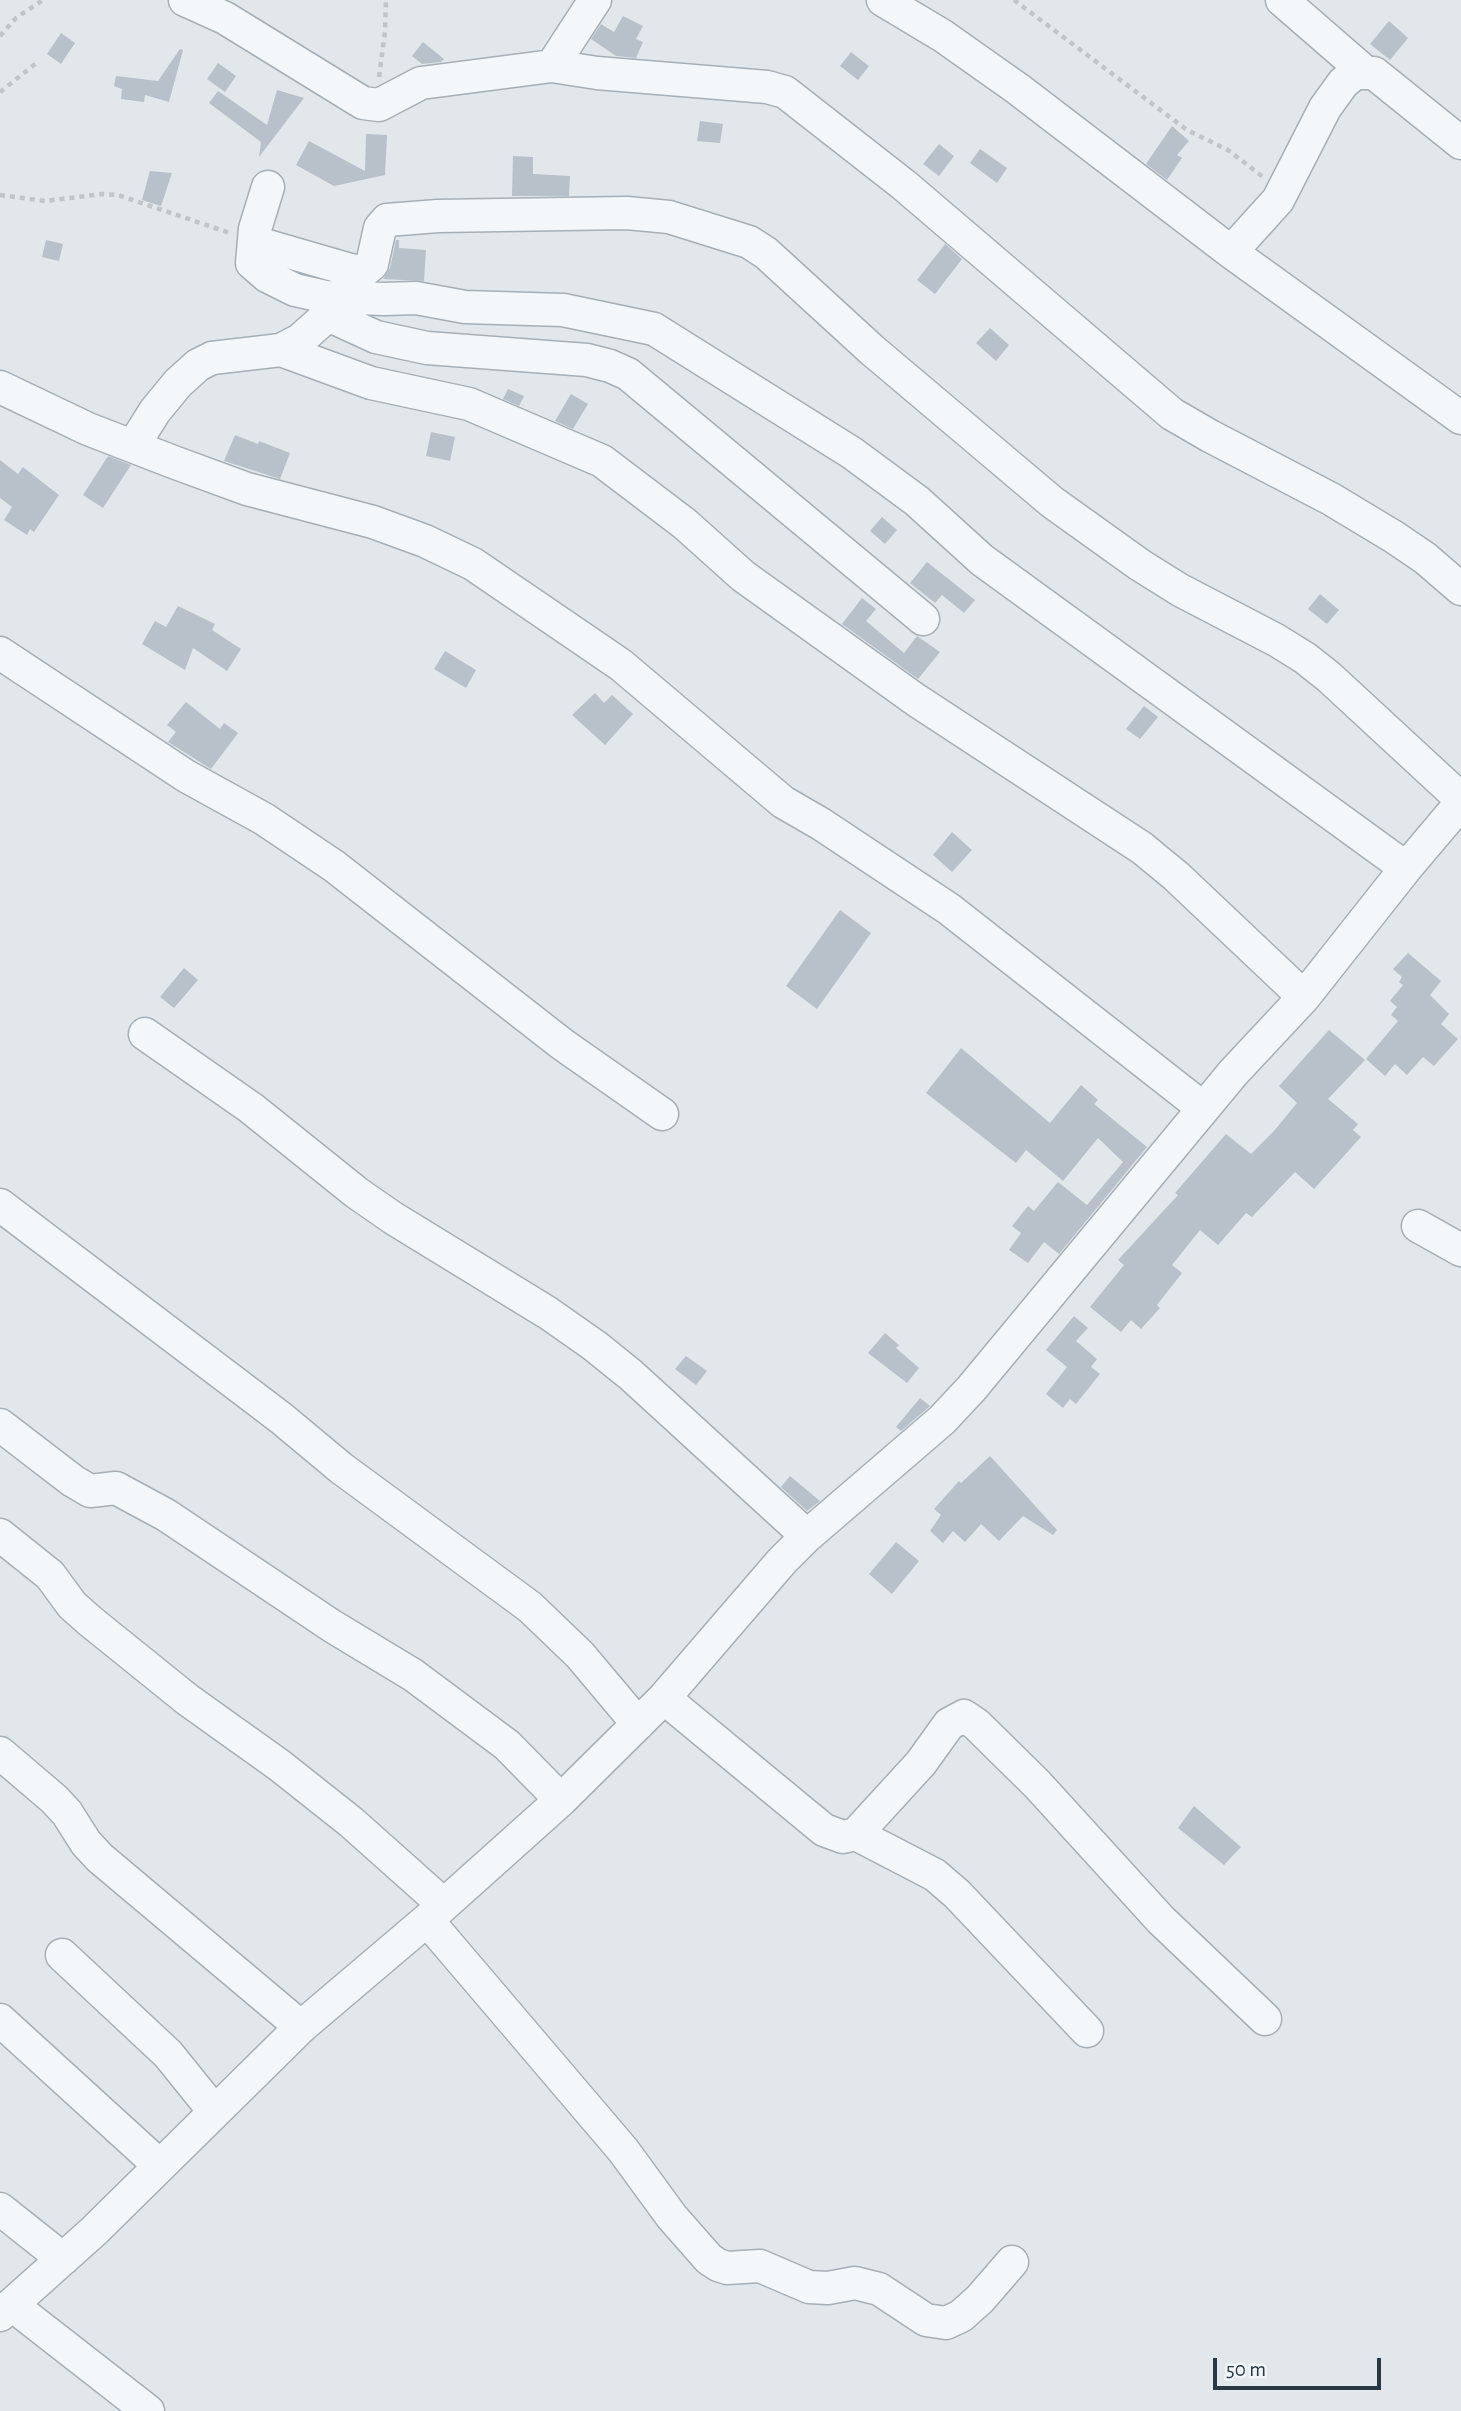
<!DOCTYPE html>
<html>
<head>
<meta charset="utf-8">
<style>
	body { margin:0 }
	#map { position:relative; width:1461px; height:2411px; overflow:hidden; background:#e1e7eb; font-family:"Alegreya Sans",sans-serif }
	canvas { display:block }
	.scale { position:absolute; left:1213px; top:2358px; width:168px; height:32px; box-sizing:border-box; border:4px solid #283844; border-top:0; padding-left:9px; font-size:21px; line-height:24px; white-space:nowrap; color:#283844; -webkit-text-stroke:5px #f1f5f8; paint-order:stroke }
</style>
</head>
<body>
<div id="map">
<canvas width="1461" height="2411"></canvas>
<div class="scale">50 m</div>
</div>
<script>
const ctx = document.querySelector('canvas').getContext('2d');
ctx.lineJoin = 'round';
function fillPath(path, color) {
  ctx.fillStyle = color;
  ctx.fill(path, 'evenodd');
}
function poly(rows) {
  const path = new Path2D();
  for (const r of rows) {
    path.moveTo(r[0], r[1]);
    for (let i = 2; i < r.length; i += 2) path.lineTo(r[i], r[i + 1]);
  }
  return path;
}
function trace(path, color, width, dash) {
  ctx.strokeStyle = color;
  ctx.lineWidth = width;
  ctx.lineCap = dash ? 'butt' : 'round';
  ctx.setLineDash(dash || []);
  ctx.stroke(path);
}
fillPath(poly([
	[623,16,643,26,636,39,643,42,636,58,616,56,591,39,601,24,614,32],
	[1389,21,1408,38,1390,60,1370,44],
	[61,33,75,43,61,64,47,54],
	[423,42,444,59,441,62,422,64,412,56],
	[180,49,183,50,169,102,145,95,144,102,121,99,122,89,114,86,116,76,158,81],
	[851,52,869,66,858,80,840,66],
	[218,63,236,76,225,92,207,79],
	[277,90,304,98,259,157,261,142,209,103,218,91,267,125],
	[700,121,723,124,720,143,697,141],
	[1172,126,1189,141,1177,155,1182,158,1167,180,1146,164],
	[366,134,387,135,385,175,334,186,296,165,309,141,365,171],
	[939,144,954,156,939,176,923,164],
	[980,149,1007,168,997,183,970,163],
	[513,156,533,157,533,174,570,176,569,196,512,196],
	[150,171,172,173,161,206,142,200],
	[46,240,63,244,59,261,42,257],
	[396,240,399,240,399,248,426,250,424,281,383,279,390,268],
	[945,244,962,259,935,294,917,280],
	[990,328,1009,345,996,361,976,343],
	[508,389,524,396,519,406,503,399],
	[571,394,588,404,573,429,555,421],
	[431,432,455,437,450,461,426,456],
	[235,435,258,444,259,441,290,453,280,479,224,461],
	[108,456,131,465,103,508,83,495],
	[0,460,18,474,23,467,59,495,34,532,30,529,27,535,4,520,12,507,0,498],
	[882,517,897,530,885,544,870,531],
	[927,562,975,600,964,613,942,595,935,603,910,583],
	[1320,594,1339,610,1327,624,1308,609],
	[862,598,876,609,866,621,904,653,917,636,940,652,918,679,842,624],
	[178,606,215,624,212,630,241,649,227,671,193,648,185,670,142,644,155,621,166,627],
	[445,651,476,670,466,688,434,669],
	[595,693,604,703,612,695,633,714,605,745,572,715],
	[186,702,220,729,224,723,238,733,211,769,168,742,176,732,167,725],
	[1144,706,1158,717,1140,739,1126,729],
	[952,832,972,850,952,872,933,855],
	[840,910,871,933,817,1009,786,986],
	[1408,953,1441,981,1430,995,1449,1014,1441,1024,1458,1039,1434,1066,1423,1057,1407,1075,1395,1064,1385,1076,1366,1059,1398,1021,1391,1015,1397,1007,1390,1001,1403,985,1399,982,1402,977,1393,969],
	[184,968,198,980,174,1008,160,997],
	[1329,1030,1365,1060,1328,1099,1358,1124,1353,1130,1361,1137,1314,1189,1295,1172,1252,1217,1246,1213,1218,1245,1200,1230,1172,1265,1182,1273,1157,1305,1160,1308,1141,1329,1131,1320,1121,1332,1090,1307,1124,1265,1118,1260,1178,1195,1175,1193,1226,1134,1251,1154,1274,1131,1297,1103,1279,1086],
	[961,1048,1050,1123,1081,1085,1098,1100,1094,1104,1147,1147,1059,1254,1044,1242,1028,1263,1009,1250,1021,1233,1012,1226,1028,1206,1034,1211,1058,1182,1087,1205,1123,1162,1098,1138,1063,1181,1026,1150,1016,1163,926,1093],
	[1074,1316,1088,1328,1076,1341,1097,1359,1091,1367,1100,1374,1076,1404,1070,1399,1063,1408,1046,1394,1067,1367,1046,1350],
	[885,1333,899,1345,896,1348,919,1368,907,1383,868,1353],
	[686,1356,707,1371,696,1385,675,1369],
	[920,1398,930,1406,901,1431,896,1427],
	[990,1456,1057,1530,1053,1535,1023,1516,999,1541,981,1524,965,1542,953,1531,943,1543,930,1531,941,1515,934,1509,959,1481,961,1483],
	[790,1476,820,1501,807,1511,781,1487],
	[896,1542,919,1561,892,1594,869,1574],
	[1194,1806,1241,1847,1224,1865,1178,1828]
]), '#b8c1c9');
const minor = poly([
	[185,0,225,18,363,103,379,105,421,83,552,66,595,0],
	[883,0,943,36,1018,89,1231,252,1461,418],
	[1282,0,1365,72],
	[552,66,597,73,767,87,785,92,904,185,1172,414,1210,436,1331,499,1394,537,1425,558,1461,589],
	[268,187,255,229,252,263,267,276,295,290,326,297,384,299,416,298,465,307,563,310,654,329,852,453,917,501,982,560,1406,868],
	[254,242,354,271,365,270,372,264,380,228,387,220,438,216,627,213,669,217,749,242,766,253,872,350,1052,502,1140,565,1180,590,1276,640,1305,658,1329,677,1461,799],
	[1231,252,1278,200,1325,108,1343,83,1355,73,1374,73,1461,143],
	[328,315,376,337,427,348,587,360,610,366,628,374,923,619],
	[281,350,371,383,469,404,602,461,685,524,743,576,916,700,1142,848,1176,876,1304,997],
	[0,387,88,429,176,463,247,489,373,522,425,541,473,564,621,665,783,802,821,824,949,909,1203,1108],
	[133,446,155,411,178,383,198,365,212,358,281,350,300,340,328,315,338,298],
	[0,653,186,776,264,819,334,866,562,1044,662,1114],
	[145,1034,251,1108,357,1193,393,1218,548,1313,595,1346,631,1375,807,1536],
	[0,1205,281,1418,341,1468,530,1607,580,1655,638,1724],
	[1418,1226,1461,1250],
	[0,1425,73,1481,90,1491,116,1488,166,1515,332,1626,413,1675,507,1745,561,1800],
	[0,1535,50,1575,72,1605,90,1621,188,1700,279,1765,351,1822,443,1904],
	[664,1698,824,1830,843,1837,856,1834,921,1763,949,1724,964,1716,976,1724,1037,1784,1161,1920,1265,2019],
	[0,1753,54,1799,67,1813,86,1843,100,1858,301,2027],
	[856,1834,935,1875,957,1894,1087,2031],
	[427,1920,623,2150,672,2217,709,2259,718,2265,727,2268,760,2266,809,2287,828,2288,855,2283,879,2289,926,2320,946,2323,961,2316,980,2299,1012,2262],
	[62,1955,168,2054,214,2111],
	[0,2020,160,2166],
	[0,2209,63,2259],
	[12,2305,148,2411],
	[0,2315,94,2231,301,2027,427,1920,561,1800,664,1698,782,1561,807,1536,942,1420,971,1389,1233,1073,1304,997,1406,868,1461,803]
]);
trace(minor, '#a6afb6', 35);
trace(poly([
	[1014,0,1187,130,1228,150,1263,177],
	[0,36,16,18,43,0],
	[379,77,385,32,386,0],
	[0,92,39,61],
	[0,195,45,201,102,194,118,195,230,233]
]), '#bfc5ca', 4.5, [5, 5]);
trace(minor, '#f4f7f9', 32);
</script>
</body>
</html>
